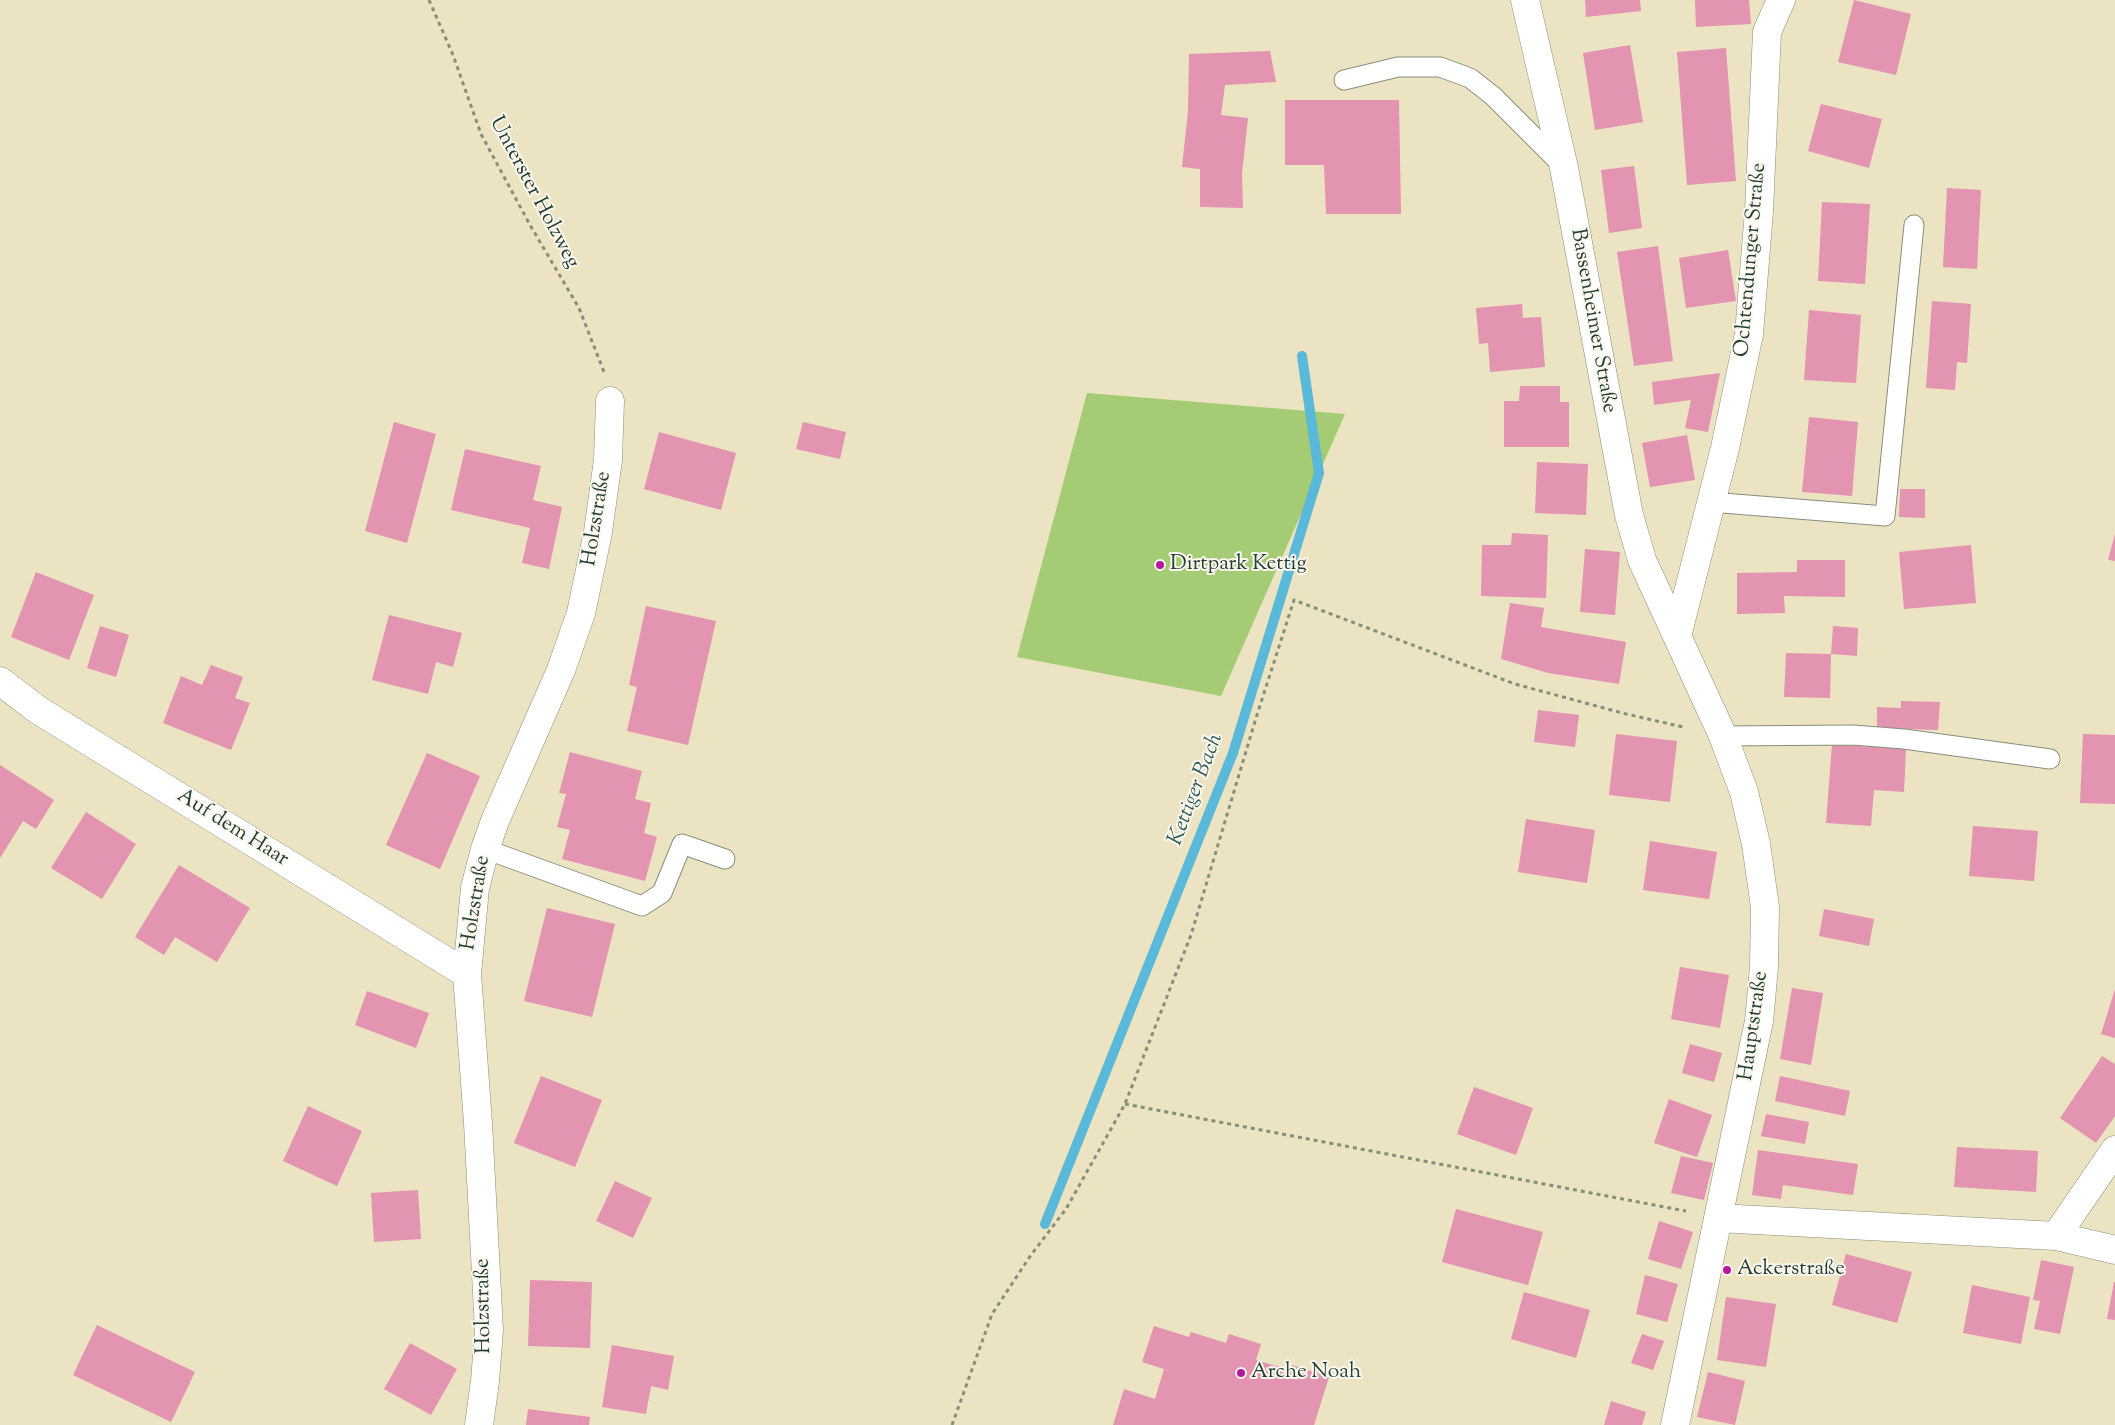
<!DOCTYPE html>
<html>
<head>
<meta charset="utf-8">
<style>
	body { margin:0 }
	canvas { display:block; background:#ebe3c2 }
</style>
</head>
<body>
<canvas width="2115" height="1425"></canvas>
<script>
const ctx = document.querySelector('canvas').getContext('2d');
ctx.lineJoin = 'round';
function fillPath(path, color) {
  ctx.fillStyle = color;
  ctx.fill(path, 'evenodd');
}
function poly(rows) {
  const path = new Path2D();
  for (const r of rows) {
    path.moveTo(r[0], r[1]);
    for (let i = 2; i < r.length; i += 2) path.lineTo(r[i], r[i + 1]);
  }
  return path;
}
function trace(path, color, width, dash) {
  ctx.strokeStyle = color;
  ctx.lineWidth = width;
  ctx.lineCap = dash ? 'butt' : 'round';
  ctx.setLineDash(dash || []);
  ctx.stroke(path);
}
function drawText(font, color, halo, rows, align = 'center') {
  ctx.font = font + ' "Sorts Mill Goudy",serif';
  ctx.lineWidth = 4;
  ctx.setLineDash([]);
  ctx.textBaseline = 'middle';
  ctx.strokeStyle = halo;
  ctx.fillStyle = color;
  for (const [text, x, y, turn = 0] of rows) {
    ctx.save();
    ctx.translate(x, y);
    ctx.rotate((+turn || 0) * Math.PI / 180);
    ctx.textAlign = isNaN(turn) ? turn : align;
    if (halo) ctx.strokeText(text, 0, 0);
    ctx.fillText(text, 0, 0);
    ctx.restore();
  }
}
fillPath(poly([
	[1087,393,1345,414,1221,696,1017,657]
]), '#a5cb75');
trace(poly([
	[1045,1224,1233,753,1319,473,1302,356]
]), '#5ab8d8', 10);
fillPath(poly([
	[1585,0,1640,0,1641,11,1586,17],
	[1695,0,1749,0,1751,24,1696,27],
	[1854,0,1911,14,1896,75,1838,62],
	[1630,45,1643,122,1595,130,1583,53],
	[1726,48,1736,181,1687,185,1677,52],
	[1270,51,1276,82,1225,85,1221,115,1248,118,1242,174,1243,208,1200,207,1200,169,1182,167,1188,111,1189,54],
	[1285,100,1399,100,1401,214,1326,214,1324,165,1285,165],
	[1821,104,1882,119,1869,168,1808,151],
	[1634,166,1642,228,1609,233,1601,170],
	[1947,188,1981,190,1977,269,1943,267],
	[1822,202,1870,204,1865,284,1818,281],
	[1658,246,1673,361,1634,366,1617,252],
	[1728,250,1736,301,1686,308,1679,258],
	[1932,301,1971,304,1967,363,1957,362,1955,390,1926,388],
	[1522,304,1523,318,1541,317,1545,367,1490,372,1488,343,1479,344,1476,308],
	[1809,310,1861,315,1856,383,1804,380],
	[1720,373,1708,432,1685,428,1691,400,1654,405,1652,382],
	[1520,386,1560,386,1560,402,1569,402,1569,447,1504,447,1504,401,1519,401],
	[1809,417,1858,422,1852,496,1802,492],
	[394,422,436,434,407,543,365,531],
	[803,422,846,432,840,459,796,449],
	[659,432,736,453,721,510,644,489],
	[1687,435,1695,480,1650,487,1642,443],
	[465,449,541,466,533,500,562,507,549,569,522,563,530,528,451,510],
	[1537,462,1588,464,1586,515,1535,513],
	[1900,489,1925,489,1925,518,1899,517],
	[1512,533,1548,535,1546,598,1481,596,1482,545,1511,545],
	[2115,534,2115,561,2108,560],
	[1971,545,1976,603,1904,609,1899,552],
	[1585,549,1620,552,1615,615,1580,612],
	[1797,560,1845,560,1845,597,1784,596,1785,613,1737,614,1737,573,1797,572],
	[36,572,94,595,69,660,11,637],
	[1510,603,1544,608,1541,627,1626,642,1619,684,1548,673,1501,659],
	[646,606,716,621,688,745,627,731,637,687,629,685],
	[389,615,462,633,453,667,436,662,428,694,372,680],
	[100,626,129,635,116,677,87,668],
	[1833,626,1858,628,1857,656,1831,654],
	[1786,653,1831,654,1830,698,1784,697],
	[211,665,243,677,235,698,250,703,231,750,163,723,181,676,202,685],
	[1901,701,1940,702,1938,730,1877,728,1877,707,1901,708],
	[1538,710,1579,715,1575,747,1534,742],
	[1616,734,1677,741,1670,802,1609,795],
	[2083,734,2115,735,2115,804,2080,803],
	[1832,744,1906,749,1904,792,1874,790,1871,826,1826,823],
	[570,752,642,771,635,799,651,803,644,833,657,837,645,881,562,859,570,830,557,827,566,794,559,793],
	[427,753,480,776,440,869,386,845],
	[0,765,54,800,36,829,23,821,0,858],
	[86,812,136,844,102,899,51,868],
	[1526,819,1595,830,1587,883,1518,872],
	[1973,826,2038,831,2034,881,1969,876],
	[1650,841,1717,852,1709,899,1643,890],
	[179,865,250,908,217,962,175,937,164,955,135,937],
	[547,908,615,924,592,1017,524,1001],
	[1824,909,1874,919,1869,946,1819,936],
	[1680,967,1729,975,1720,1028,1671,1019],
	[1792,988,1823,993,1811,1065,1780,1059],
	[2115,989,2115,1038,2101,1034],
	[367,991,429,1013,416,1048,355,1025],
	[1690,1044,1722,1053,1714,1082,1682,1073],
	[2102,1056,2115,1064,2115,1116,2096,1143,2060,1118],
	[541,1076,602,1100,575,1167,514,1143],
	[1780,1076,1850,1091,1845,1116,1775,1101],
	[1474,1087,1533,1108,1516,1155,1457,1134],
	[1669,1099,1712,1115,1697,1157,1654,1143],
	[308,1106,362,1131,337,1186,283,1161],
	[1766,1114,1809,1122,1805,1144,1761,1136],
	[1957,1147,2038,1151,2036,1192,1954,1187],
	[1758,1150,1858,1164,1853,1195,1783,1185,1781,1199,1752,1195],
	[1681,1156,1713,1163,1704,1200,1671,1193],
	[615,1181,652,1198,633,1238,596,1221],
	[418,1190,421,1239,374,1242,371,1193],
	[1456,1209,1543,1232,1528,1285,1442,1262],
	[1659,1221,1693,1232,1681,1269,1648,1259],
	[1846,1254,1912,1272,1897,1323,1832,1305],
	[2041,1260,2074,1267,2060,1334,2034,1329,2040,1301,2033,1300],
	[1645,1275,1678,1284,1667,1322,1636,1314],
	[530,1280,592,1282,590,1348,528,1346],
	[2114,1282,2115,1282,2115,1320,2107,1319],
	[1972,1285,2030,1297,2021,1344,1963,1333],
	[1524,1292,1590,1310,1576,1358,1511,1339],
	[1726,1297,1776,1304,1766,1367,1717,1360],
	[97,1325,195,1372,171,1422,73,1375],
	[1154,1326,1189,1337,1191,1332,1226,1343,1229,1334,1261,1344,1256,1360,1290,1370,1292,1365,1329,1377,1314,1425,1113,1425,1124,1389,1155,1399,1164,1369,1142,1362],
	[1642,1334,1664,1341,1653,1370,1631,1363],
	[410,1343,457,1369,431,1415,384,1389],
	[612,1345,674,1356,668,1390,651,1386,646,1414,602,1407],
	[1708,1372,1745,1381,1735,1425,1697,1417],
	[1611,1401,1646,1412,1642,1425,1604,1425],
	[528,1409,590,1417,589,1425,526,1425]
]), '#e394b0');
const service = poly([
	[1344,80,1398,67,1440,67,1470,78,1493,96,1564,167],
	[1710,502,1885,516,1914,225],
	[1723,736,1853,735,1904,739,2050,759],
	[485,849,642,906,662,893,682,844,725,859]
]);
const minor = poly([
	[1525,0,1564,168,1629,515,1642,560,1723,736,1744,792,1756,844,1765,907,1764,967,1759,1021,1675,1425],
	[1677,636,1725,448,1749,334,1759,211,1767,32,1781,0],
	[0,681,38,710,467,974],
	[1718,1218,2056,1236,2115,1250],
	[2056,1236,2115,1150],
	[479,1425,485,1381,489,1330,478,1123,467,974,475,888,485,849,495,821,561,670,581,613,598,532,608,460,610,401]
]);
trace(service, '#85907b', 21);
trace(minor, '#85907b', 29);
trace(poly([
	[429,0,453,55,481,134,530,225,579,308,604,372],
	[1125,1104,1686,1211],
	[952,1425,992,1314,1031,1255,1066,1209,1125,1104,1191,935,1256,718,1294,600,1515,684,1626,714,1683,727]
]), '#85907b', 3, [4, 4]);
trace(service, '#fff', 19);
trace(minor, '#fff', 28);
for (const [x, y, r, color] of [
	[1160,565,5,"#b5179e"],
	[1727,1270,5,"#b5179e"],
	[1241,1373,5,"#b5179e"]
]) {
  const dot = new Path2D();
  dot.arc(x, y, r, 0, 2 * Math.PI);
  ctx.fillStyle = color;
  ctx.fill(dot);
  trace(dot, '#fbf7ec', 2);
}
drawText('21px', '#1f3d34', '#fbf7ec', [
	["Unterster Holzweg",533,193,62],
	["Ochtendunger Straße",1752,260,-85],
	["Bassenheimer Straße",1592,321,80],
	["Holzstraße",598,519,-81],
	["Auf dem Haar",232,829,32],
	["Holzstraße",477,903,-81],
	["Hauptstraße",1755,1026,-82],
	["Holzstraße",485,1306,-91]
]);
drawText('21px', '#1f3d34', '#fbf7ec', [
	["Dirtpark Kettig",1170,565],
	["Ackerstraße",1737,1270],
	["Arche Noah",1251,1373]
], 'left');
drawText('italic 22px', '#2e5c5d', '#fbf7ec', [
	["Kettiger Bach",1197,790,-69]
]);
</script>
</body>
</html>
